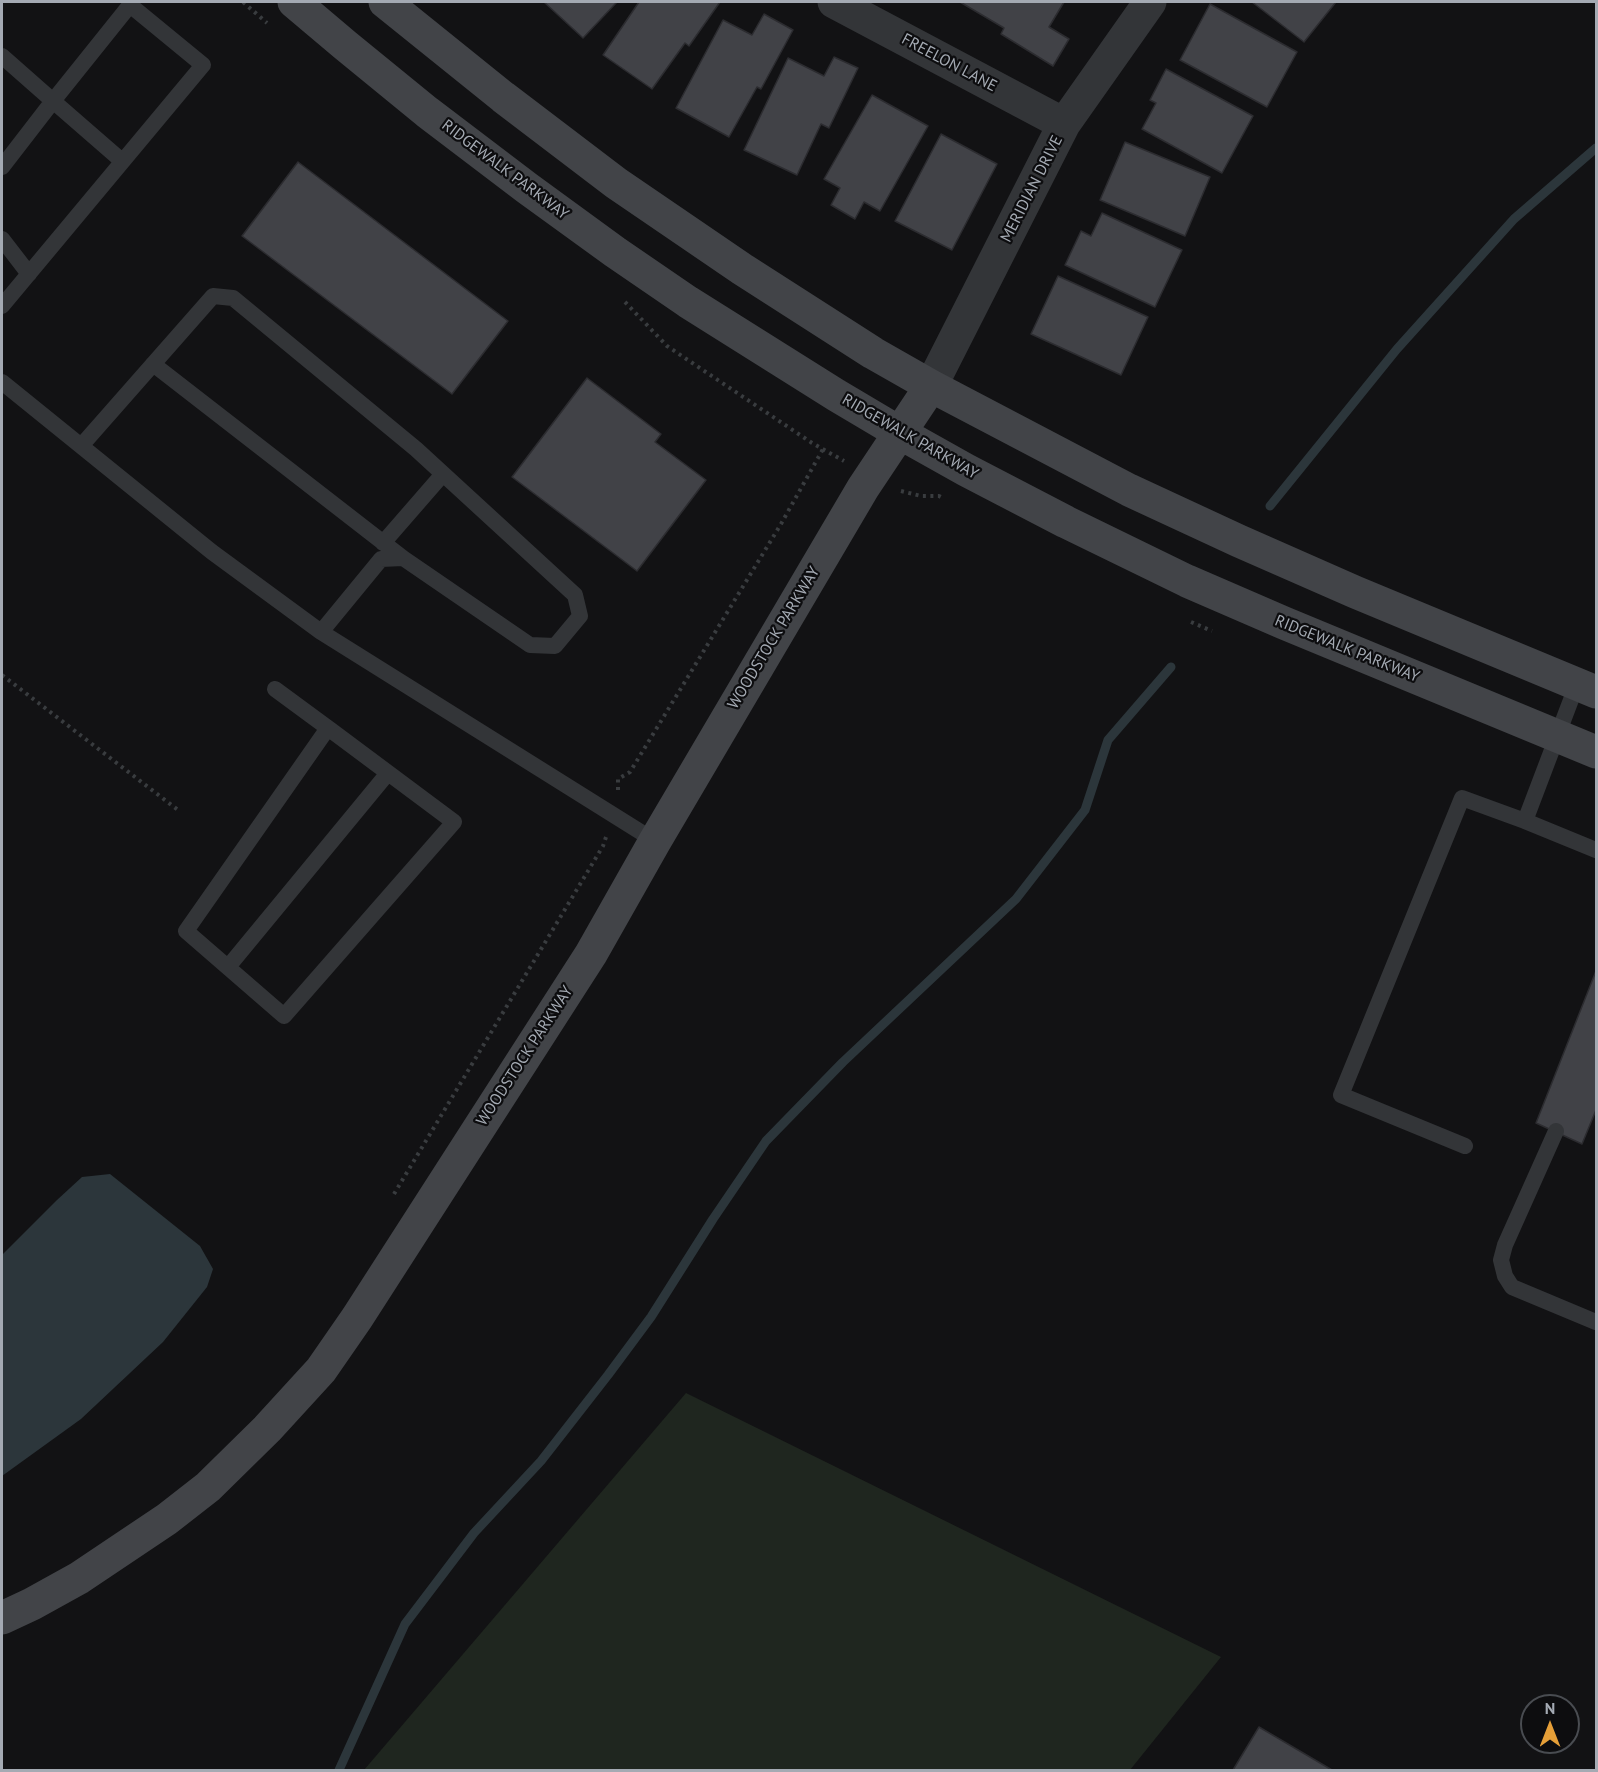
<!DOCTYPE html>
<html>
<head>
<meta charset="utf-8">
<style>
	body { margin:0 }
	#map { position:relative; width:1598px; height:1772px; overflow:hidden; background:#121214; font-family:"PT Sans",sans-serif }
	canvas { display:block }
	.frame { position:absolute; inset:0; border:3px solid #a4aab3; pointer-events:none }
	.north { position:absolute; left:1520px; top:1694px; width:60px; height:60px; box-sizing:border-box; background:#0d0d0f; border:2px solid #494c51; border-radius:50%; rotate:0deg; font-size:16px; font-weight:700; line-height:24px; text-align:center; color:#a4aab3 }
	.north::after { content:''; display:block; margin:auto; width:21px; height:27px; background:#e69f38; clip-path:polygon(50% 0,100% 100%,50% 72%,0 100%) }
</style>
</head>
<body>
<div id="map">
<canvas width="1598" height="1772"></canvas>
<div class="frame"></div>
<div class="north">N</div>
</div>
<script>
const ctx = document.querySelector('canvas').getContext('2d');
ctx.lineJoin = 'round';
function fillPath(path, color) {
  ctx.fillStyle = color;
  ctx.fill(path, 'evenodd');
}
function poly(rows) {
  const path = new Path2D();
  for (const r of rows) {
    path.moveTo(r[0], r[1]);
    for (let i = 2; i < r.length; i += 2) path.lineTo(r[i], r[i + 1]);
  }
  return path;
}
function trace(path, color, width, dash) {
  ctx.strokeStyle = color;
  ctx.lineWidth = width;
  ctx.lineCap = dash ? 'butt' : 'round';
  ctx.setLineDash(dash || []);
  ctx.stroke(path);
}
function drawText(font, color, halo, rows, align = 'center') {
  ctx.font = font + ' "PT Sans",sans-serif';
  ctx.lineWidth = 4.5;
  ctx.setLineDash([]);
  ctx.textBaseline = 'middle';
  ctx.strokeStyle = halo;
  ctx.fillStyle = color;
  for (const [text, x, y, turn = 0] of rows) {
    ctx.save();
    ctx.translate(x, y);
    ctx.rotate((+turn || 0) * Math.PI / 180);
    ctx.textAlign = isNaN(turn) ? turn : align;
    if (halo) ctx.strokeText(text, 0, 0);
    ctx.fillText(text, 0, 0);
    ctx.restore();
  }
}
fillPath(poly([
	[686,1393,1221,1657,1130,1770,364,1770]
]), '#1f261f');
fillPath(poly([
	[110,1174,200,1246,213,1269,207,1287,163,1342,81,1419,2,1476,2,1255,57,1200,82,1177]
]), '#2c363b');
trace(poly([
	[1270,506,1397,349,1514,219,1596,148],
	[339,1770,405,1624,474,1533,541,1461,608,1375,651,1317,713,1219,766,1141,843,1062,1016,899,1085,810,1108,740,1171,667]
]), '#2c363b', 9);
const building = poly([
	[544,2,617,2,583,38,544,2],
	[639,2,720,2,689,46,685,43,652,89,603,55,639,2],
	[960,2,1064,2,1049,27,1069,39,1053,66,1001,34,1004,28,960,2],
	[1252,2,1336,2,1304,42,1252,2],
	[1210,4,1297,52,1267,107,1180,60,1210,4],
	[764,14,793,30,761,89,757,87,729,137,676,108,723,20,752,35,764,14],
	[834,57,858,68,829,128,821,124,797,175,744,150,788,58,824,76,834,57],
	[1166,69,1253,116,1222,173,1142,129,1156,103,1150,100,1166,69],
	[872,95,928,126,880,211,864,202,855,219,831,205,840,188,824,179,872,95],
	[941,134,997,164,952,250,895,221,941,134],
	[1125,142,1210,177,1185,236,1100,200,1125,142],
	[298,162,508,321,452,394,242,236,298,162],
	[1102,213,1182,250,1155,307,1065,265,1081,231,1091,236,1102,213],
	[1058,276,1148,317,1121,375,1031,334,1058,276],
	[587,378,661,434,655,442,706,480,637,571,512,477,587,378],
	[1596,971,1596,1110,1582,1144,1536,1123,1596,971],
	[1259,1727,1332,1770,1233,1770,1259,1727]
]);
fillPath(building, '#414247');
trace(building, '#2c2c30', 1.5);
trace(poly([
	[243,2,267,23],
	[625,302,667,346,812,443,844,461],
	[901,491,921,496,939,496,943,498],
	[1191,622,1212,631],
	[2,675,178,810],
	[618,790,618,779,630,772,781,524,823,449],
	[394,1194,603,846,606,837]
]), '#393c3f', 4, [3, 4.5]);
trace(poly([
	[2,56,53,101,130,5,203,65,2,306],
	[2,167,53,101,122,161],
	[2,239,29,274],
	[153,364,403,558],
	[2,382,212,552,321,632,655,841],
	[81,446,213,296,233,298,416,449,575,595,580,616,555,646,530,645,403,558,381,559,321,632],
	[383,543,443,474],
	[1577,684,1525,821,1596,850],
	[275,689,328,728],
	[328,728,454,822,284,1016,186,931,328,728],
	[228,967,388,773],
	[1556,1131,1505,1245,1501,1260,1505,1276,1512,1287,1596,1322],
	[1465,1146,1341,1095,1462,798,1525,821]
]), '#333538', 16);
trace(poly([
	[834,2,1064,124],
	[931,386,1064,124,1150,2]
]), '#333538', 33);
trace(poly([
	[294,2,345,45,427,112,527,188,615,252,688,302,836,395,900,433,966,470,1066,522,1187,581,1284,623,1596,752],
	[385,2,503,97,616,183,742,269,873,353,931,386,1129,490,1239,541,1355,592,1596,692],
	[2,1618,32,1604,79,1578,167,1519,208,1487,267,1429,321,1370,357,1318,591,954,655,841,863,488,931,386]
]), '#424448', 33);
drawText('16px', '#a4aab3', '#0d0d0f', [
	["FREELON LANE",949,63,28],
	["RIDGEWALK PARKWAY",505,170,37],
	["MERIDIAN DRIVE",1032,189,-63],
	["RIDGEWALK PARKWAY",910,437,30],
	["WOODSTOCK PARKWAY",774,638,-59],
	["RIDGEWALK PARKWAY",1347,649,22],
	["WOODSTOCK PARKWAY",525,1056,-57]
]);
</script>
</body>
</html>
